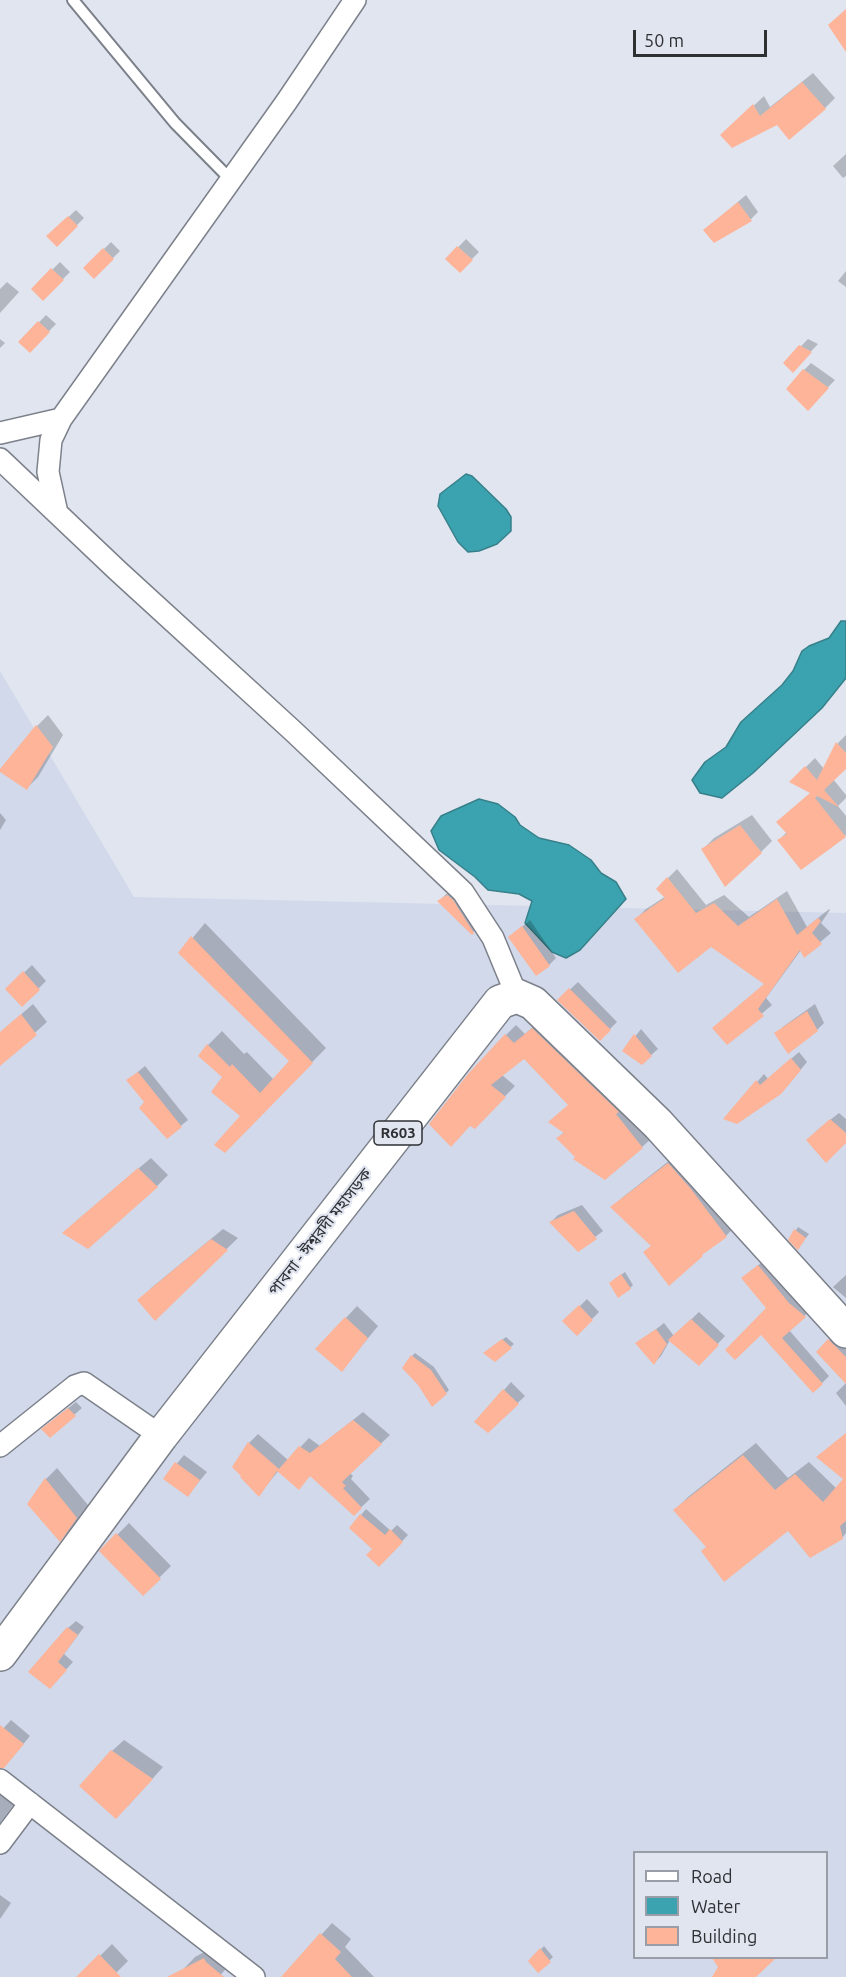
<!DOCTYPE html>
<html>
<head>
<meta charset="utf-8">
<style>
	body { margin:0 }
	#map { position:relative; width:846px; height:1977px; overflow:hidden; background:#e0e5f0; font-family:Ubuntu,sans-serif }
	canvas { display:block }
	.legend { position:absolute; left:633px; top:1851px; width:195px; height:108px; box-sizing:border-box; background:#e0e5f0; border:2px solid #999da5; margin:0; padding:8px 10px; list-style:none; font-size:18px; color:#2e3034 }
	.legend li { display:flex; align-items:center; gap:12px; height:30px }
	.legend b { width:30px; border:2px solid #999da5 }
	.scale { position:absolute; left:633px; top:30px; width:134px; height:27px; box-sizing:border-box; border:3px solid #2e3034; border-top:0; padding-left:8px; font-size:18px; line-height:21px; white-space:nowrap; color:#2e3034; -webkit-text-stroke:4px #e0e5f0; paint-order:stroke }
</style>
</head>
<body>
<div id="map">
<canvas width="846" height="1977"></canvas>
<ul class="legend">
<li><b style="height:8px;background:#fff"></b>Road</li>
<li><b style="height:16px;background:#3ba3af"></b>Water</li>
<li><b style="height:16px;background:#feb499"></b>Building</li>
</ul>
<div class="scale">50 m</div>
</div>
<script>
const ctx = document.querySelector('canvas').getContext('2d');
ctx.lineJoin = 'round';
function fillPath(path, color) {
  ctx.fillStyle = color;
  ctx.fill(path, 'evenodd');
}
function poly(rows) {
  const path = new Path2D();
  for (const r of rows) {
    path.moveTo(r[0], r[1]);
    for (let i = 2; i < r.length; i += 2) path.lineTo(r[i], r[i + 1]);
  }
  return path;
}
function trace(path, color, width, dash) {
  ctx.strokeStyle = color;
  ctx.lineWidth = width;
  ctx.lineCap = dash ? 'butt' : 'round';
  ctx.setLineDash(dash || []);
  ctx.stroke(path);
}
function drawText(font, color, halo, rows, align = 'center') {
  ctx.font = font + ' Ubuntu,"Noto Sans Bengali",sans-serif';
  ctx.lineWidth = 4.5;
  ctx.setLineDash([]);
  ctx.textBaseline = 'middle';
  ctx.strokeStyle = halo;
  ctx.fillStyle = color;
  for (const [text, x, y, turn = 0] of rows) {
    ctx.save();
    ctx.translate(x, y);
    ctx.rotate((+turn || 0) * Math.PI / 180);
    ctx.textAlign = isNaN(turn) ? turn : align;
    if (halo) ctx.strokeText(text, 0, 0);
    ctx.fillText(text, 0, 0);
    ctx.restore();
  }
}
fillPath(poly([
	[0,671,134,897,846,913,846,1977,0,1977],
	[634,1852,826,1852,826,1958,634,1958]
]), '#d1d9ea');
const water = poly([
	[466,474,472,476,506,509,511,517,511,531,497,544,479,551,468,552,458,542,438,506,440,494,466,474],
	[841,621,846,621,846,678,822,708,753,773,722,798,700,793,692,780,705,762,726,747,741,722,782,685,793,671,802,651,809,646,829,638,841,621],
	[479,799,498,804,515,817,520,825,539,838,569,845,591,860,601,873,616,882,626,899,580,950,566,958,552,952,525,923,532,901,519,894,488,890,475,877,439,850,431,831,441,816,479,799]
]);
fillPath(water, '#3ba3af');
trace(water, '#37808a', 1.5);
fillPath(poly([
	[813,73,835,98,825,108,777,123,723,135,764,96,770,107],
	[846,154,846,176,843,178,833,166],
	[746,195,758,212,751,219,714,241,713,223],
	[76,210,84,218,57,245,48,236],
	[466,239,479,252,460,271,447,259],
	[111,242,120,251,94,277,85,268],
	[60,262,70,272,43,299,33,289],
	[846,271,846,287,838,281],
	[7,282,19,292,0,313,0,289],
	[46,315,56,324,30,351,20,342],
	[0,339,5,343,0,348],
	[808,339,818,344,793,370,785,363],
	[811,363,835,380,808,408,804,370],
	[48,715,63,735,38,777,27,788,37,726],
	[846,735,846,767,833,779,846,795,846,798,838,806,846,816,846,835,801,868,779,840,787,832,812,792,791,782,815,758,824,769,838,743],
	[0,813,6,820,0,830],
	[752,815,772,841,761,852,702,850,714,838],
	[677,869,706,905,724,895,749,917,787,891,807,927,829,909,830,910,821,923,831,933,805,955,801,950,766,998,772,1005,727,1043,765,983,711,945,636,919,646,909,666,896,668,878],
	[456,888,481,924,472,933,439,901,446,894],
	[530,920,556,958,549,965,510,937],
	[205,923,326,1048,225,1151,242,1116,224,1077,200,1056,208,1045,222,1031,244,1054,247,1052,274,1080,291,1061,180,953],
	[32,965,46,981,22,1005,7,989],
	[578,982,617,1022,600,1039,559,1000],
	[33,1004,47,1022,0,1064,0,1033],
	[815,1004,824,1023,817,1030,776,1033,784,1026],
	[543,1018,653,1137,642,1147,558,1138,564,1132,569,1104,524,1056,502,1075,515,1086,475,1127,506,1035,516,1025,525,1034],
	[641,1029,658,1049,642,1063,624,1051],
	[799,1052,807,1062,788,1085,726,1118,764,1074,768,1079],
	[145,1066,188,1120,167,1137,146,1102,128,1080],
	[839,1113,846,1119,846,1141,815,1132],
	[679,1153,736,1225,726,1236,652,1245,612,1207,623,1197],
	[151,1158,168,1175,157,1186,75,1222],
	[582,1205,603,1231,578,1250,551,1222,558,1215],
	[798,1227,809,1234,798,1248,790,1239],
	[223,1229,238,1238,155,1318,150,1289],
	[766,1259,812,1309,789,1330,829,1376,822,1383,761,1333,768,1308,751,1271],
	[625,1272,633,1285,630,1288,614,1280],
	[846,1275,846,1298,833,1287],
	[587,1299,599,1312,577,1334,565,1321],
	[357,1306,378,1326,342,1370,317,1349],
	[699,1312,725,1336,699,1364,670,1340,661,1356,654,1363,637,1344,664,1323,674,1336],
	[839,1330,846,1337,846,1382,818,1352],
	[506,1337,514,1344,495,1360,488,1350],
	[415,1353,434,1367,449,1390,446,1393,412,1356],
	[511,1382,525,1396,488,1431,476,1422],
	[846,1383,846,1406,836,1393],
	[76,1402,82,1408,74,1415,51,1422],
	[363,1412,390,1435,350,1473,353,1476,351,1479,370,1499,354,1514,310,1475,279,1470,259,1495,249,1443,258,1434,288,1460,309,1438,320,1446],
	[756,1443,788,1478,809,1462,837,1489,846,1480,846,1533,842,1538,788,1528,707,1546,675,1510,688,1497],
	[184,1455,207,1472,188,1495,165,1478],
	[57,1468,88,1505,71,1529,60,1540,29,1504,46,1479],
	[366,1509,391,1531,397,1525,408,1535,379,1565,361,1515],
	[129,1523,171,1566,143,1594,101,1551],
	[76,1621,84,1627,64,1654,73,1662,50,1687,68,1628],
	[11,1720,30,1736,11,1759,0,1767,0,1732],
	[124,1740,163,1767,128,1806,112,1751],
	[0,1792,16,1801,0,1823],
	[0,1895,11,1903,0,1919],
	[332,1923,351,1939,345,1947,374,1977,283,1977],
	[112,1944,128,1961,112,1977,79,1977],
	[217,1945,233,1960,219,1977,176,1977,195,1957],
	[544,1946,553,1957,538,1971,530,1961],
	[713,1958,774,1958,754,1977,714,1977,720,1966]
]), '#0003');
fillPath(poly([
	[846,9,846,52,828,25],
	[802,82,826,109,789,140,777,125,732,148,720,135,753,104,760,116],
	[738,202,752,221,714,243,703,230],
	[68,216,78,226,57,247,46,236],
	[457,246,473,260,460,273,445,259],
	[103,248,114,259,94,279,83,268],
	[51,268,64,280,43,301,31,289],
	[38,321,50,332,30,353,18,342],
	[799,345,812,352,793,373,783,363],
	[803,369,829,388,808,411,786,389],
	[36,725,53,747,27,790,0,772,0,769],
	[836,742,846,753,846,769,824,790,839,807,817,796,815,798,846,837,801,870,777,840,787,834,776,822,810,793,789,782,805,766,817,780],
	[740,825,762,853,725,887,701,849],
	[667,877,696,913,714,903,738,926,777,899,797,935,818,918,821,921,812,933,822,944,804,958,800,950,758,1009,764,1016,727,1045,712,1028,764,984,711,947,678,973,634,919,665,898,656,889],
	[447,895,453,900,474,933,472,935,437,901],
	[522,926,550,966,536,976,508,937],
	[191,936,313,1063,225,1153,214,1145,240,1116,211,1092,222,1077,198,1056,207,1044,230,1067,232,1064,260,1093,289,1061,178,953],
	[23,971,40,990,22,1007,5,989],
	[569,988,611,1030,600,1041,557,1000],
	[807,1011,818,1031,788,1054,774,1033],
	[21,1014,37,1035,0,1066,0,1032],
	[532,1028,619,1112,616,1114,643,1148,605,1180,573,1159,575,1157,556,1138,564,1133,548,1122,568,1105,524,1059,491,1085,506,1097,475,1129,470,1126,451,1147,429,1124,468,1074,505,1034,514,1043],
	[634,1034,652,1056,642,1065,622,1051],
	[791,1058,801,1070,781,1094,737,1124,723,1119,756,1080,760,1085],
	[138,1072,182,1127,167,1139,139,1108,144,1102,126,1080],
	[830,1119,846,1133,846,1143,826,1163,806,1140],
	[668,1163,691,1189,727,1237,702,1255,703,1256,669,1286,643,1252,651,1246,610,1207],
	[138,1168,158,1187,88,1249,62,1233],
	[574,1211,597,1239,578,1252,549,1222],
	[794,1229,806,1238,798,1250,788,1240],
	[211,1239,228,1250,155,1321,137,1300],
	[758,1265,789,1303,806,1317,782,1338,823,1384,813,1393,761,1335,735,1360,725,1350,766,1308,741,1278],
	[621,1274,631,1289,618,1298,609,1283],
	[579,1305,593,1320,577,1336,562,1321],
	[345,1317,368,1338,342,1372,315,1349],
	[691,1319,719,1345,699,1366,668,1340],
	[656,1329,667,1344,654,1365,635,1343],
	[502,1339,512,1348,495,1362,483,1353],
	[828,1339,846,1357,846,1384,816,1352],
	[411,1355,431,1370,447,1394,432,1407,418,1385,402,1368],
	[503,1389,519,1404,488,1433,474,1422],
	[68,1408,76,1416,50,1438,41,1429],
	[353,1420,382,1444,342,1482,346,1486,343,1488,362,1508,354,1516,310,1476,299,1490,277,1471,259,1497,240,1477,241,1476,232,1467,248,1442,279,1469,299,1446,310,1453],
	[846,1433,846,1521,840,1526,843,1539,810,1558,788,1531,724,1582,701,1551,706,1547,673,1510,743,1455,775,1490,795,1474,823,1502,843,1479,816,1457],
	[175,1462,200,1480,188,1497,163,1479],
	[45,1478,77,1518,60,1542,27,1504],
	[360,1514,385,1535,390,1529,403,1542,379,1567,366,1555,372,1549,349,1528],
	[116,1533,161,1579,143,1596,99,1551],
	[67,1627,78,1635,58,1662,67,1670,50,1689,28,1672],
	[0,1725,24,1744,4,1768,0,1768],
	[111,1750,153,1779,116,1819,79,1786],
	[320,1933,341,1952,335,1959,352,1977,281,1977],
	[540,1948,551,1962,538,1973,528,1961],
	[99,1954,121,1977,76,1977],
	[204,1958,206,1962,224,1977,167,1977],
	[712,1958,776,1958,756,1977,712,1977,718,1967]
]), '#feb499');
const lane = poly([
	[73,0,175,123,231,180]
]);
const street = poly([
	[0,433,61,419],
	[0,459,118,571,293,731,463,892,493,938,517,996],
	[57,513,48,472,51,440,61,419,287,101,355,0],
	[0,1446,75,1386,84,1383,161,1436],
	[0,1780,254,1977],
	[0,1843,30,1803]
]);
const primary = poly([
	[0,1654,161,1436,500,1002,517,996,533,1003,658,1124,846,1331]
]);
trace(lane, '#7c808a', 14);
trace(street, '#7c808a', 24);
trace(primary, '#7c808a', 36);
trace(lane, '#fff', 10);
trace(street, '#fff', 21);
trace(primary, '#fff', 33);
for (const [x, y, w] of [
	[398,1133,48]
]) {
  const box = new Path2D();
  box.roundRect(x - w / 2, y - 12, w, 24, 4.5);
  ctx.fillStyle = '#e0e5f0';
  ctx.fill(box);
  trace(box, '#2e3034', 1.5);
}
drawText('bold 15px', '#2e3034', null, [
	["R603",398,1133]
]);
drawText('16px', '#2e3034', '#e0e5f0', [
	["পাবনা - ঈশ্বরদী মহাসড়ক",320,1232,-52]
]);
</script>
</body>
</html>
